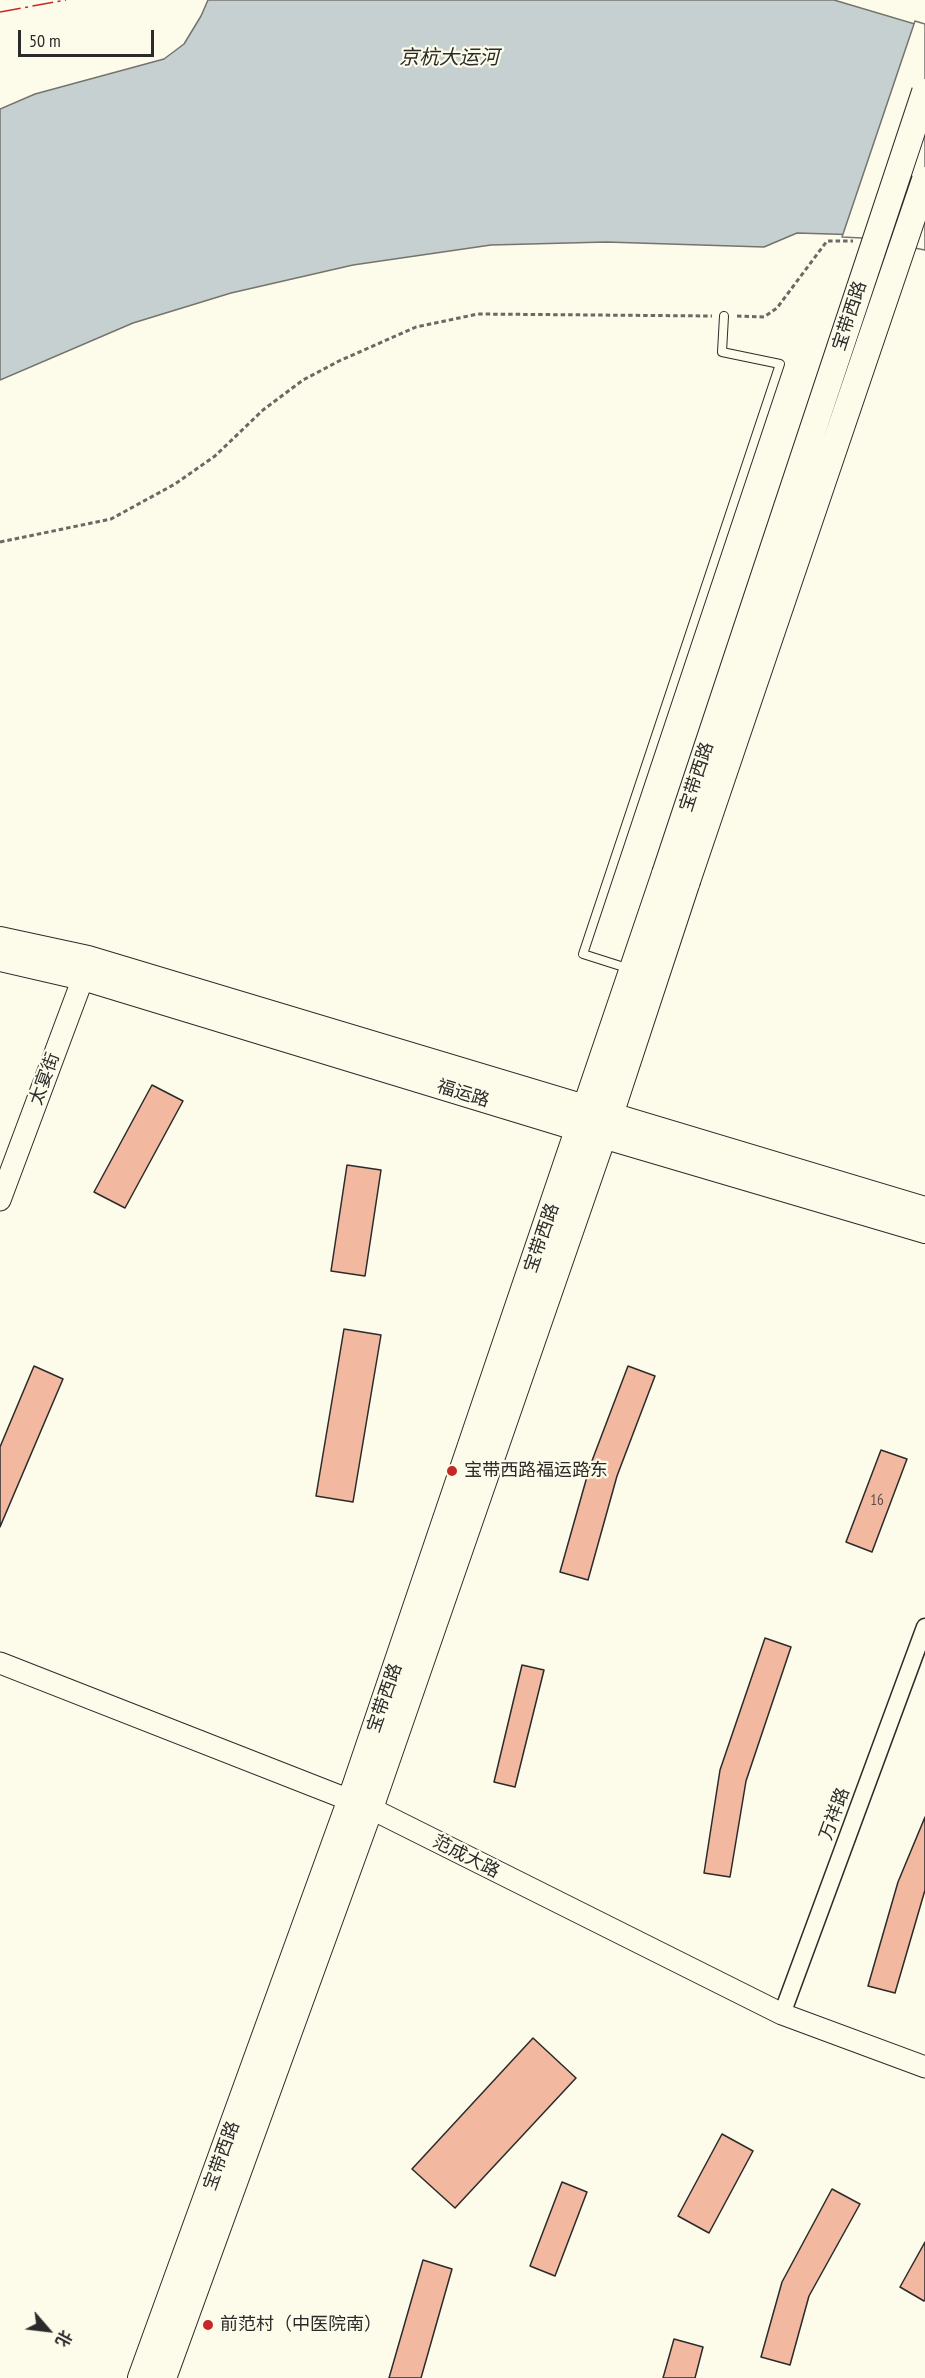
<!DOCTYPE html>
<html>
<head>
<meta charset="utf-8">
<style>
	body { margin:0 }
	#map { position:relative; width:925px; height:2378px; overflow:hidden; background:#fdfbea; font-family:"PT Sans Narrow","Noto Sans SC",sans-serif }
	canvas { display:block }
	.north { position:absolute; left:18px; top:2300px; width:60px; height:60px; -webkit-text-stroke:4px #fdfbea; paint-order:stroke; rotate:118deg; font-size:16px; font-weight:700; line-height:24px; text-align:center; color:#2b2b2b }
	.north::after { content:''; display:block; margin:auto; width:21px; height:27px; background:#2b2b2b; clip-path:polygon(50% 0,100% 100%,50% 72%,0 100%) }
	.scale { position:absolute; left:18px; top:30px; width:136px; height:27px; box-sizing:border-box; border:3px solid #2b2b2b; border-top:0; padding-left:8px; font-size:18px; line-height:21px; white-space:nowrap; color:#2b2b2b; -webkit-text-stroke:4px #fdfbea; paint-order:stroke }
</style>
</head>
<body>
<div id="map">
<canvas width="925" height="2378"></canvas>
<div class="north">北</div>
<div class="scale">50 m</div>
</div>
<script>
const ctx = document.querySelector('canvas').getContext('2d');
ctx.lineJoin = 'round';
function fillPath(path, color) {
  ctx.fillStyle = color;
  ctx.fill(path, 'evenodd');
}
function poly(rows) {
  const path = new Path2D();
  for (const r of rows) {
    path.moveTo(r[0], r[1]);
    for (let i = 2; i < r.length; i += 2) path.lineTo(r[i], r[i + 1]);
  }
  return path;
}
function trace(path, color, width, dash) {
  ctx.strokeStyle = color;
  ctx.lineWidth = width;
  ctx.lineCap = dash ? 'butt' : 'round';
  ctx.setLineDash(dash || []);
  ctx.stroke(path);
}
function drawText(font, color, halo, rows, align = 'center') {
  ctx.font = font + ' "PT Sans Narrow","Noto Sans SC",sans-serif';
  ctx.lineWidth = 4.5;
  ctx.setLineDash([]);
  ctx.textBaseline = 'middle';
  ctx.strokeStyle = halo;
  ctx.fillStyle = color;
  for (const [text, x, y, turn = 0] of rows) {
    ctx.save();
    ctx.translate(x, y);
    ctx.rotate((+turn || 0) * Math.PI / 180);
    ctx.textAlign = isNaN(turn) ? turn : align;
    if (halo) ctx.strokeText(text, 0, 0);
    ctx.fillText(text, 0, 0);
    ctx.restore();
  }
}
const water = poly([
	[208,0,834,0,925,27,862,235,797,233,764,247,606,242,491,245,353,265,231,293,133,323,0,380,0,109,35,94,164,59,184,44,201,16,208,0]
]);
fillPath(water, '#c7d0d0');
trace(water, '#74746e', 1.5);
const pier = poly([
	[915,21,925,24,925,250,862,238,842,237,915,21]
]);
fillPath(pier, '#fdfbea');
trace(pier, '#74746e', 1.5);
const building = poly([
	[152,1085,183,1101,125,1208,94,1192,152,1085],
	[347,1165,381,1170,365,1276,331,1271,347,1165],
	[344,1329,381,1335,353,1502,316,1496,344,1329],
	[34,1366,63,1379,0,1527,0,1447,34,1366],
	[628,1366,655,1376,617,1476,588,1580,560,1572,590,1466,628,1366],
	[881,1450,907,1459,872,1552,846,1542,881,1450],
	[765,1638,791,1647,746,1781,730,1877,704,1873,720,1770,765,1638],
	[522,1665,544,1670,515,1787,494,1782,522,1665],
	[925,1817,925,1890,895,1993,868,1986,898,1882,925,1817],
	[533,2038,576,2078,455,2208,412,2169,533,2038],
	[722,2134,753,2151,709,2233,678,2216,722,2134],
	[562,2182,587,2192,555,2276,530,2266,562,2182],
	[832,2189,860,2204,809,2296,790,2365,761,2357,782,2282,832,2189],
	[925,2242,925,2300,924,2301,900,2287,925,2242],
	[423,2260,452,2269,421,2378,389,2378,423,2260],
	[674,2339,703,2347,695,2378,663,2378,674,2339]
]);
fillPath(building, '#f2b8a0');
trace(building, '#2b2b2b', 1.5);
const service = poly([
	[630,969,583,954,780,364,722,352,724,316]
]);
const minor = poly([
	[782,2014,925,1627]
]);
const tertiary = poly([
	[0,1200,83,978,87,962],
	[0,1663,370,1808,782,2014,925,2067]
]);
const secondary = poly([
	[0,939,88,958,925,1209],
	[0,959,83,978,579,1129,925,1231]
]);
const primary = poly([
	[141,2378,350,1802,665,874],
	[163,2378,370,1808,603,1136,687,881]
]);
trace(service, '#2b2b2b', 10);
trace(minor, '#2b2b2b', 19);
trace(tertiary, '#2b2b2b', 23);
trace(secondary, '#2b2b2b', 26);
trace(primary, '#2b2b2b', 28);
trace(poly([
	[737,316,764,317,777,308,827,241,853,241],
	[0,542,111,519,175,484,215,456,263,410,303,380,339,361,416,327,478,314,712,316]
]), '#6a6964', 3, [4.5, 3]);
trace(service, '#fdfbea', 8);
trace(minor, '#fdfbea', 16);
trace(tertiary, '#fdfbea', 21);
trace(secondary, '#fdfbea', 24);
trace(primary, '#fdfbea', 26);
const primaryBridge = poly([
	[665,874,925,92],
	[687,881,925,180]
]);
trace(primaryBridge, '#2b2b2b', 28, []);
trace(primaryBridge, '#fdfbea', 26);
trace(poly([
	[0,12,66,0]
]), '#c62828', 1.5, [21, 4.5, 3, 4.5]);
for (const [x, y, r, color] of [
	[452,1471,6,"#c62828"],
	[208,2325,6,"#c62828"]
]) {
  const dot = new Path2D();
  dot.arc(x, y, r, 0, 2 * Math.PI);
  ctx.fillStyle = color;
  ctx.fill(dot);
  trace(dot, '#fdfbea', 2);
}
drawText('15px', '#5d4e48', null, [
	["16",877,1501]
]);
drawText('18px', '#2b2b2b', '#fdfbea', [
	["宝带西路",850,316,-72],
	["宝带西路",697,777,-72],
	["太宴街",45,1079,-70],
	["福运路",463,1094,17],
	["宝带西路",542,1238,-71],
	["宝带西路",385,1698,-71],
	["万祥路",835,1814,-70],
	["范成大路",466,1857,27],
	["宝带西路",222,2156,-70]
]);
drawText('18px', '#2b2b2b', '#fdfbea', [
	["宝带西路福运路东",464,1471],
	["前范村（中医院南）",220,2325]
], 'left');
drawText('italic 20px', '#2b2b2b', '#fdfbea', [
	["京杭大运河",449,58]
]);
</script>
</body>
</html>
